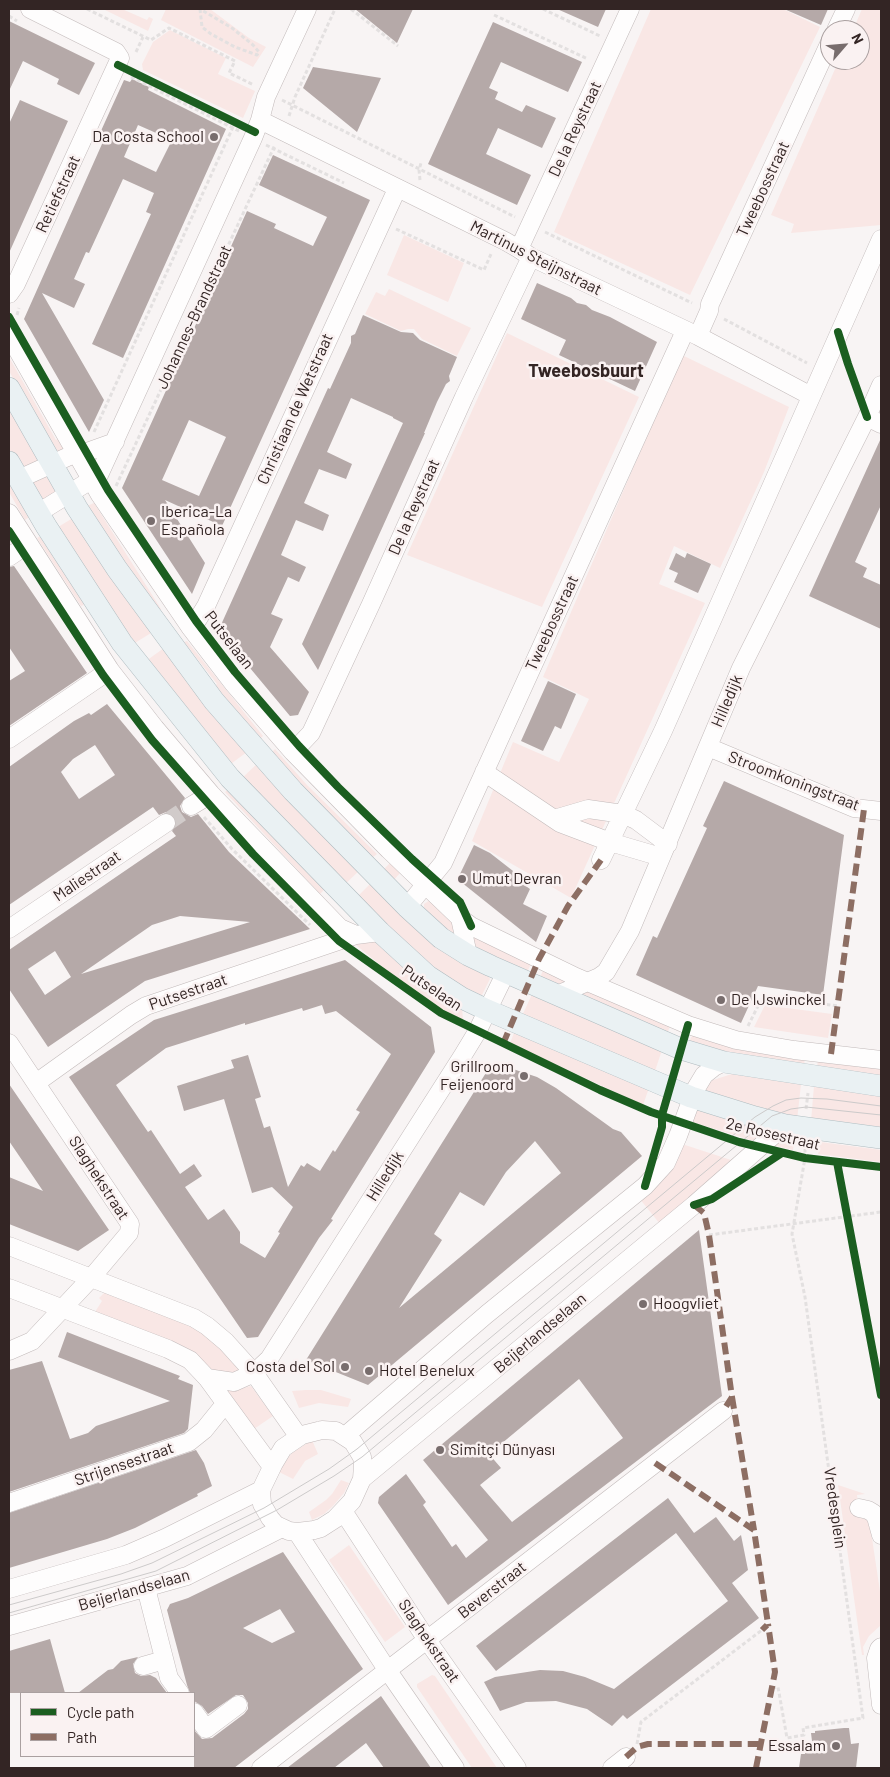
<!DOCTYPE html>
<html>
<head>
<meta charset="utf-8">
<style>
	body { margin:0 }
	#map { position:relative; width:890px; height:1777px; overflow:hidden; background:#f8f4f4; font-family:Barlow,sans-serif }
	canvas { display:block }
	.frame { position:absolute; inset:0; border:10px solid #332524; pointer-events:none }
	.legend { position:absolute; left:20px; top:1692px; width:175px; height:65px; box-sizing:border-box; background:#faf2f2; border:1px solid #aaa0a0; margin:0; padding:6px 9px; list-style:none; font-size:15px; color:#332524 }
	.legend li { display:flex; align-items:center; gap:10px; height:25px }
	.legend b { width:25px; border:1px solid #aaa0a0 }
	.north { position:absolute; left:820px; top:20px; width:50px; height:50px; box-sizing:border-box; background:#faf2f2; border:1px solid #aaa0a0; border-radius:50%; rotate:63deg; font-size:14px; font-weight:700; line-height:20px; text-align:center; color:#332524 }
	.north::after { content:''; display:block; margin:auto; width:18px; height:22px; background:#786d6d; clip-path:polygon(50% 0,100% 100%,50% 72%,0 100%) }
</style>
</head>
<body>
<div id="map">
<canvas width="890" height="1777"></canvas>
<div class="frame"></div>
<ul class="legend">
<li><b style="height:6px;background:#1b5e20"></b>Cycle path</li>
<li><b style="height:6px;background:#8d6e63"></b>Path</li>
</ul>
<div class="north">N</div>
</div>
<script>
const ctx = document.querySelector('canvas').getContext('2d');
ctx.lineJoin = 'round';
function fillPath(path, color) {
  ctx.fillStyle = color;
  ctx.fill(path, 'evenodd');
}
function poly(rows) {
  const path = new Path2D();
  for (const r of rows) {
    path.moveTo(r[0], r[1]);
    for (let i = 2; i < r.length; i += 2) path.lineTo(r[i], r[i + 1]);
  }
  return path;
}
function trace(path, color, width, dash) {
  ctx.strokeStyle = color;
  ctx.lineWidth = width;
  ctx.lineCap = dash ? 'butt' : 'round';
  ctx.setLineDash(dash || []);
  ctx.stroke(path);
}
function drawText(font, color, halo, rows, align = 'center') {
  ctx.font = font + ' Barlow,sans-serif';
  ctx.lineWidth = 5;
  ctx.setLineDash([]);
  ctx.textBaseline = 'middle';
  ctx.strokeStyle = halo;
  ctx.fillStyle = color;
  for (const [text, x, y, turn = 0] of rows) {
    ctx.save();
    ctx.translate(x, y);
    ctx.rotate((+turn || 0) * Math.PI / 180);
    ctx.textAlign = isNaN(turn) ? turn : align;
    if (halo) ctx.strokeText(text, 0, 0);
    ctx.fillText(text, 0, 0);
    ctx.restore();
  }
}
fillPath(poly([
	[103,9,122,9,147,20,149,17,153,19,148,31],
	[166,9,210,9,249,38,266,47,253,67,161,20],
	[651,9,783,9,820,27,690,295,554,232],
	[862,9,881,9,881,225,791,233,794,224,771,215,839,60,860,60,860,30,853,30],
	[170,30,226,58,218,74,255,91,243,118,143,70,142,64,153,42],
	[404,235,464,263,448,302,387,275],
	[389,289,471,328,457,356,422,339,414,329,408,329,401,331,365,314,376,292,385,296],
	[507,333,639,397,542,607,407,555],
	[682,355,789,407,764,472,720,568,674,546,659,584,705,603,571,898,472,841,513,742,559,762,589,699,543,677],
	[9,357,56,440,62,437,67,447,54,454,51,447,9,371],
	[9,398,44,461,20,474,9,454],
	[51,473,62,492,45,502,32,487,33,482],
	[9,482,29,517,25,520,9,492],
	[94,503,161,609,158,612,85,507],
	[76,516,151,633,130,646,55,529],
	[44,534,86,604,81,606,37,538],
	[187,641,263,736,259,740,214,687,217,684,184,642],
	[164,648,247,752,228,766,146,661],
	[275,749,307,785,377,854,372,858,271,753],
	[259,762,361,869,342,887,240,780],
	[230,788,325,889,320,894,225,792],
	[392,861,402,871,392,882,381,872],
	[374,880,488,975,490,979,481,997,456,988,355,899],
	[430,900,455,922,461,941,424,911,424,904],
	[469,932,532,962,526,974,473,950],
	[379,941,462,1007,463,1020,447,1013,411,990,356,945,356,943],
	[544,968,572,981,555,985,539,980],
	[588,989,671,1024,666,1036,571,992],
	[534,990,663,1047,653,1077,521,1018],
	[765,1005,832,1014,828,1038,754,1027],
	[516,1028,649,1088,643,1105,510,1043],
	[696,1034,805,1056,804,1067,763,1062,689,1044,691,1037],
	[818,1058,881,1066,881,1077,817,1069],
	[732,1074,801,1084,797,1120,744,1109,702,1089,713,1080],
	[814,1086,881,1095,881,1127,830,1120,811,1121],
	[694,1106,773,1127,757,1142,689,1121],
	[795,1133,793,1150,771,1145,779,1137],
	[820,1142,881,1150,881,1162,818,1154],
	[682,1144,734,1161,660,1224,639,1198],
	[107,1290,183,1320,220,1344,245,1373,235,1376,210,1370,93,1315,102,1301,99,1298],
	[251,1386,273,1416,254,1429,224,1388,239,1389],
	[306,1390,321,1390,351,1399,348,1407,319,1403,299,1408,292,1391],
	[312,1440,318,1454,305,1461,293,1479,279,1472,284,1463,292,1453],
	[341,1480,349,1483,344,1493,333,1506,324,1514,312,1520,309,1512,326,1500,332,1494],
	[838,1485,865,1494,857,1495,860,1518,866,1519,870,1525,881,1598,881,1625,869,1636,863,1647,864,1655,862,1655],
	[349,1545,405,1627,385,1642,329,1560],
	[432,1675,435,1676,497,1768,472,1768,417,1687,417,1684]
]), '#f9e7e5');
fillPath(poly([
	[355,9,413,9,397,43],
	[557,9,606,9,598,27],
	[784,9,828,9,821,25],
	[9,21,95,63,79,95,57,84,59,79,23,61,9,91],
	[493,22,582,62,568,92,501,62,489,88,498,92,495,99,522,112,526,105,556,118,542,148,498,128,486,154,531,175,517,205,428,164],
	[313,67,381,78,357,132,303,88],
	[132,79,149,87,148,90,226,129,123,358,92,344,151,214,146,212,154,193,123,179,89,253,86,252,74,279,85,284,74,308,42,293,104,400,89,432,24,319,106,135,100,133,124,80,130,82],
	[138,125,172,140,156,172,124,157],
	[20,100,68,121,9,253,9,124],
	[273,155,370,200,222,526,165,500,205,563,192,594,122,488,247,211,276,224,274,228,313,246,327,217,259,185],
	[189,420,226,437,199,496,162,480],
	[537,283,571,298,577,303,586,305,592,310,610,317,657,342,635,391,559,355,566,340,521,319],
	[363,315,401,332,413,333,420,340,457,357,449,376,450,381,446,384,437,402,424,433,425,433,318,670,302,644,403,423,393,418,393,417,351,398,327,452,352,464,346,479,319,469,304,503,329,515,323,531,296,520,281,555,306,567,299,582,288,577,271,614,283,619,270,647,309,692,298,715,290,716,245,662,221,632,220,627,328,388,330,389,351,343,351,336,355,334],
	[881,438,881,505,855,562,867,568,863,577,881,585,881,629,809,596],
	[676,553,685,558,687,553,711,564,698,593,674,582,678,573,669,569],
	[14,566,87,673,9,726,9,681,25,671,9,647,9,567],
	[548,681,576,694,561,729,555,726,543,751,521,741],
	[107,704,185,798,180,806,182,812,191,817,198,814,229,852,310,929,145,981,48,1047,9,989,9,950,176,836,172,831,177,823,174,817,166,812,159,815,153,807,9,905,9,767,74,721,89,713,91,715],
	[95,745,115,775,79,799,61,772,73,759],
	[180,916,250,922,81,974,152,925],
	[55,951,71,977,45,995,28,969],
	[724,781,844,835,823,995,758,986,741,1023,636,975,653,936,657,938,707,828,703,826],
	[474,845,490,853,522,878,520,882,530,889,523,904,547,916,536,942,461,882,459,876],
	[345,960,431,1027,435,1052,331,1219,333,1220,319,1238,258,1337,247,1338,69,1077,154,1020],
	[322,1005,325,1014,336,1011,391,1054,356,1110,360,1112,335,1152,333,1150,320,1171,307,1163,304,1167,301,1165,288,1187,270,1126,264,1128,255,1099,261,1097,248,1055,231,1060,234,1068,177,1086,184,1111,224,1099,252,1193,272,1187,293,1207,278,1232,280,1233,265,1258,240,1243,240,1232,224,1209,208,1220,185,1187,202,1176,194,1164,180,1174,151,1130,148,1132,116,1085,166,1048,245,1023,245,1025,302,1008,303,1011],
	[498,1064,537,1077,556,1088,613,1129,621,1132,642,1156,368,1385,306,1360,489,1068],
	[535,1141,561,1173,399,1308,442,1240,434,1234,460,1192,484,1206,506,1172],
	[9,1084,109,1230,78,1251,9,1224,9,1177,43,1191,9,1141],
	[699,1230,722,1396,448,1605,378,1503,379,1497,406,1474,426,1502,423,1505,452,1547,456,1544,466,1558,488,1540,423,1460],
	[579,1379,623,1438,512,1522,480,1485,501,1468,489,1454],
	[67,1332,180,1376,178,1379,193,1385,188,1429,184,1433,9,1492,9,1370,42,1361,70,1439,88,1433,96,1426,170,1401,58,1357],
	[196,1450,204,1463,212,1486,197,1494,198,1496,135,1528,107,1539,9,1568,9,1513],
	[668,1498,694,1533,716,1517,734,1541,741,1535,748,1570,732,1583,759,1618,627,1719,623,1715,612,1726,587,1709,556,1701,526,1702,500,1711,484,1682,495,1677,540,1670,563,1671,585,1677,614,1689,728,1601,676,1533,496,1671,476,1646],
	[283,1552,363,1669,234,1768,194,1768,194,1730,202,1739,212,1738,244,1714,248,1709,248,1703,243,1695,236,1695,208,1714,202,1706,194,1701,194,1693,190,1693,187,1685,167,1610,170,1604,188,1598],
	[280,1609,295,1632,272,1643,243,1628],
	[50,1639,65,1693,9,1693,9,1651],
	[138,1657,133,1664,135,1673,141,1676,150,1675,156,1678,167,1693,78,1693,108,1670,113,1669,121,1661],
	[381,1696,431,1768,384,1768,366,1743,334,1768,287,1768],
	[844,1728,849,1728,851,1744,859,1743,856,1768,799,1768,801,1754,805,1754,806,1750,813,1749,811,1733,815,1733,815,1731]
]), '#b5a9a8');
trace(poly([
	[166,823,191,806]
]), '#d1cbca', 18, [18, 9]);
const minor = poly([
	[836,30,846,9],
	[260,120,505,241,519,249,531,257,698,336,811,396],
	[519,249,630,9],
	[9,294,16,284,120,58,116,52,30,9],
	[9,335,100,495,190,627,233,683,293,752,389,850,460,918,468,955],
	[698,336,709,311,710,304,830,42],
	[867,417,881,424],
	[19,479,76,453,87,452,115,442],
	[9,513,110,670,155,728,211,794,340,928,356,935,380,932],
	[38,513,99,475,253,138,260,120,266,97,307,9],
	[9,557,28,544],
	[190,627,198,619,206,606,397,189],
	[9,739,110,670],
	[708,747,854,808,881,811],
	[293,752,311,733,371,604,464,397,531,257],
	[484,772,560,823,610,842,661,857],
	[191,806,211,794],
	[554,819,588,809,623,814,636,820,668,844],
	[601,860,663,731,881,239],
	[407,907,443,863,685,331],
	[460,918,471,926,576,977,688,1025,736,1040,794,1050,881,1060],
	[9,929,166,823],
	[557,995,599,977,606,972,630,931,741,668,867,417,881,385],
	[9,1043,130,1224,129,1233,92,1277,32,1341,9,1351],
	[36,1083,131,1015,146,1006,356,935],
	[9,1246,194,1318,207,1326,226,1342,254,1373,299,1437],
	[9,1288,168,1349,190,1360,207,1378,234,1382,254,1373,269,1359,463,1055,477,1032,506,972],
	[207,1378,272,1467],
	[322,1430,336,1431,353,1442,362,1457,363,1465,362,1479,352,1501,335,1519,321,1528,314,1530,297,1532,289,1531,276,1525,270,1518,262,1504,261,1490,274,1463,283,1448,302,1435,322,1430],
	[345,1436,487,1314,645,1186,666,1163,678,1136,695,1090,704,1075,714,1067,724,1062],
	[362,1479,694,1205,785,1125],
	[9,1503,189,1442,204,1430,225,1404],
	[859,1508,868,1510,873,1513,876,1517,881,1535],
	[343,1511,427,1640,517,1768],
	[297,1532,388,1671,455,1768],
	[146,1588,169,1678,180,1693],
	[9,1589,126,1555,165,1538,261,1490],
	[9,1626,187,1576,282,1528],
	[881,1647,879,1649,876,1658,881,1705],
	[143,1666,164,1660],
	[194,1712,206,1729,238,1705],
	[261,1768,723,1411],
	[612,1768,626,1757]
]);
const major = poly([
	[9,388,77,508,117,569,214,701,293,791,407,907,441,938,468,955,491,966,681,1049,724,1062,881,1086],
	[9,462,46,526,122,643,230,778,380,932,428,976,462,998,487,1010,691,1097,755,1117,785,1125,881,1138]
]);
trace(minor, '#c2baba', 19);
trace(major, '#afbbbf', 22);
trace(poly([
	[87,9,151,40,169,28,235,61,229,73,254,85],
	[200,9,202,27,211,34,235,47,257,55,259,52,253,45,232,28,200,9],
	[351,9,398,46],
	[543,9,600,36],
	[494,15,588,59],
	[9,16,17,21],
	[136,52,143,37],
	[131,77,239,131],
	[282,100,515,217],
	[289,116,295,97,335,9],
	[266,145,344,183],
	[420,180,419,170,421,163],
	[396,229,484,270,491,254],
	[545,232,692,303],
	[17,315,19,308],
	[724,319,807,363],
	[94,432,233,127],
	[116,486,275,145],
	[204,817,232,849,310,925],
	[748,1026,763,996,838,1006],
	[806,1109,808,1093],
	[709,1235,881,1212],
	[772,1688,778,1687,787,1738,804,1735,803,1728,863,1718,805,1297,792,1234,805,1158,805,1145],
	[637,1744,641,1722,762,1630]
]), '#e3e0e0', 3, [4, 2.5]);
trace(minor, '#fefdfd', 18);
trace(major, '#eaf1f3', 21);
trace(poly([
	[9,1605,121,1574,152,1563,264,1508,329,1469,357,1449,755,1117,773,1106,786,1100,801,1098,827,1099,881,1106],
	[9,1613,156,1571,277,1510,334,1476,362,1457,772,1116,791,1109,806,1107,881,1115]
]), '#cccaca', 1);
trace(poly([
	[503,1044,539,959,568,906,601,860],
	[831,1054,864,809],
	[694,1205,704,1213,709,1235,732,1397,723,1411],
	[732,1397,754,1530],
	[655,1463,754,1530,768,1624,762,1630],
	[626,1757,637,1747,648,1744,761,1744],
	[756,1768,775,1672,768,1624]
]), '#8d6e63', 6, [12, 6]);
trace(poly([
	[118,65,255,132],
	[9,317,108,490,196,621,235,672,299,746,338,787,412,859,460,902,471,926],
	[838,332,848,364,867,417],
	[9,531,103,675,152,740,253,854,339,941,441,1013,600,1090,651,1112,739,1142,805,1158,881,1167],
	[837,1162,881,1395],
	[645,1186,662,1127,662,1115,688,1025],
	[694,1205,712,1199,782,1153]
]), '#1b5e20', 8);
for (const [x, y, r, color] of [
	[214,137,5,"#786d6d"],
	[151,521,5,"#786d6d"],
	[462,879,5,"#786d6d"],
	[721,1000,5,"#786d6d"],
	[524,1076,5,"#786d6d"],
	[643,1304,5,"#786d6d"],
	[345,1367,5,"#786d6d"],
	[369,1371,5,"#786d6d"],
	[440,1450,5,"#786d6d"],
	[836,1746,5,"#786d6d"]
]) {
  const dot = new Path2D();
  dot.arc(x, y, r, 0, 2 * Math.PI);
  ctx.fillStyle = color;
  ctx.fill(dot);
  trace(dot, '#faf2f2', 2);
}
drawText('16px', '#332524', '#faf2f2', [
	["De la Reystraat",575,129,-65],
	["Tweebosstraat",763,189,-65],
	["Retiefstraat",58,194,-65],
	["Martinus Steijnstraat",536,258,27],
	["Johannes-Brandstraat",194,317,-65],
	["Christiaan de Wetstraat",295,409,-66],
	["De la Reystraat",414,507,-66],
	["Tweebosstraat",552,623,-65],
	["Putselaan",229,640,52],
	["Hilledijk",727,701,-67],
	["Stroomkoningstraat",794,781,21],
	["Maliestraat",87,876,-34],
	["Putselaan",432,988,34],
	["Putsestraat",188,992,-19],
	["2e Rosestraat",773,1134,13],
	["Hilledijk",385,1176,-58],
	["Slaghekstraat",99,1178,57],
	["Beijerlandselaan",540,1333,-40],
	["Strijensestraat",124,1464,-19],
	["Vredesplein",835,1508,82],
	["Beijerlandselaan",134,1590,-16],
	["Beverstraat",492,1590,-38],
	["Slaghekstraat",429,1641,56]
]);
drawText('16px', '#332524', '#faf2f2', [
	["Da Costa School",204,137,"right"],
	["Iberica-La",161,512],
	["Española",161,530],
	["Umut Devran",472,879],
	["De IJswinckel",731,1000],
	["Grillroom",514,1067,"right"],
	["Feijenoord",514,1085,"right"],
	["Hoogvliet",653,1304],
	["Costa del Sol",335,1367,"right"],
	["Hotel Benelux",379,1371],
	["Simitçi Dünyası",450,1450],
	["Essalam",826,1746,"right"]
], 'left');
drawText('bold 18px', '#332524', '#faf2f2', [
	["Tweebosbuurt",586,371]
]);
</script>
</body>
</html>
